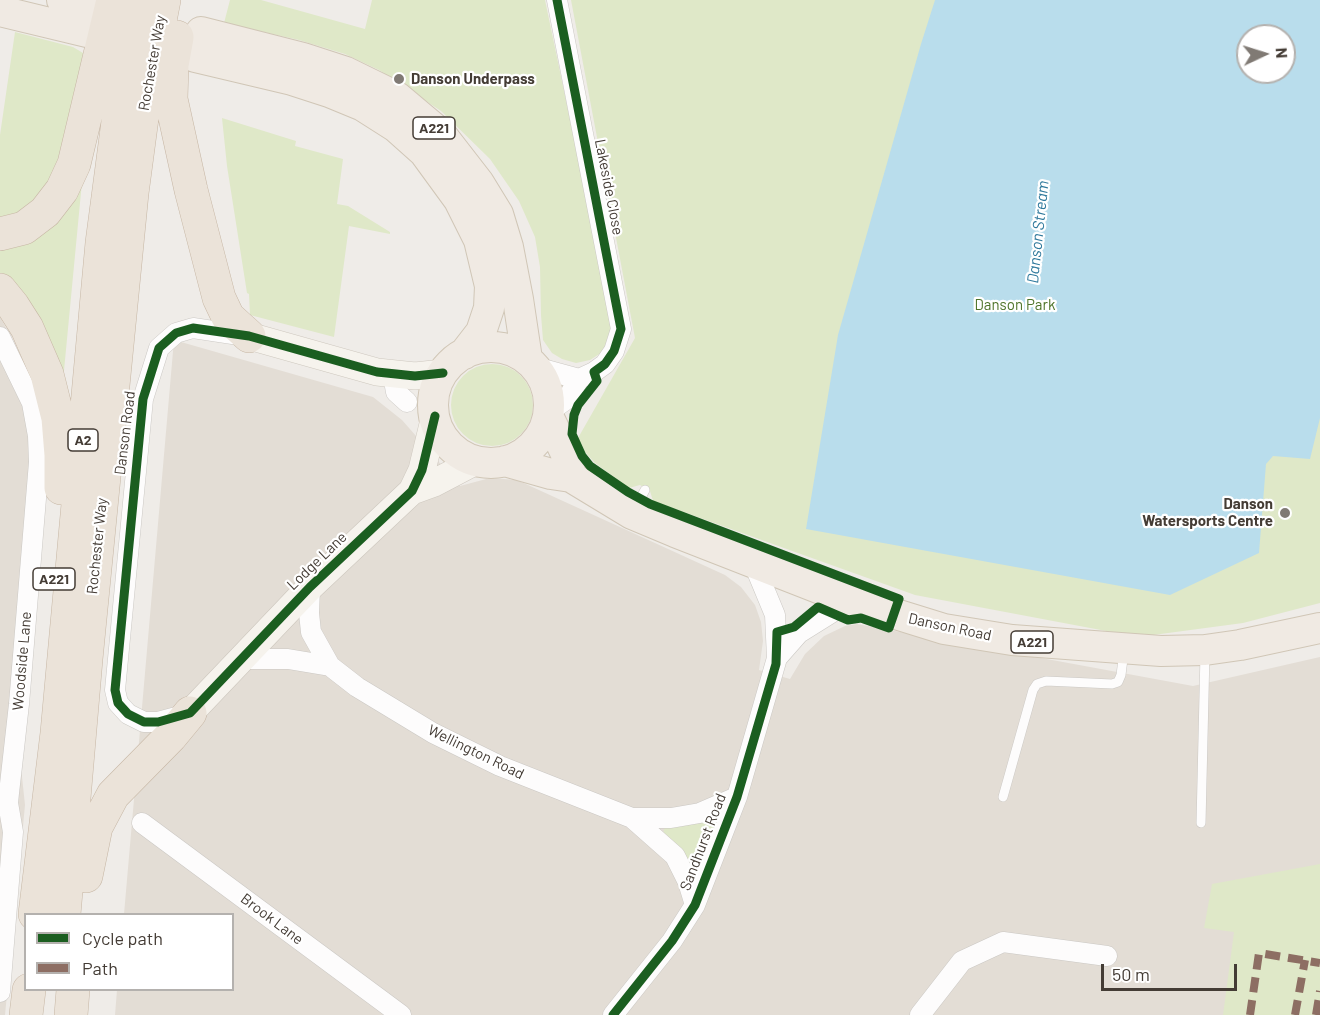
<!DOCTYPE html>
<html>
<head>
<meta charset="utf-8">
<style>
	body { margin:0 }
	#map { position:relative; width:1320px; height:1015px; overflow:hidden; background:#efece8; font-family:Barlow,sans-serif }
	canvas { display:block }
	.legend { position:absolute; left:24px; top:913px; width:210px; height:78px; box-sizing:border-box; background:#fff; border:2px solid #b4b1ae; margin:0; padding:8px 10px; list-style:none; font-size:18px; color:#443c35 }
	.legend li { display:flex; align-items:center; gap:12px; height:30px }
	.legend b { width:30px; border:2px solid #b4b1ae }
	.north { position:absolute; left:1236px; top:24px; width:60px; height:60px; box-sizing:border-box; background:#fff; border:2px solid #b4b1ae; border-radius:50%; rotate:86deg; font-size:16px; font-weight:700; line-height:24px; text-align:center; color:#443c35 }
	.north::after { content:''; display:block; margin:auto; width:21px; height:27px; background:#807a74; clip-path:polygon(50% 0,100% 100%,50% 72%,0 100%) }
	.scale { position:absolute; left:1101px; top:964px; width:136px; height:27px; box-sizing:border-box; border:3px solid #443c35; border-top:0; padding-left:8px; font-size:18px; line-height:21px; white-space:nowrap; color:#443c35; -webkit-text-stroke:4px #fff; paint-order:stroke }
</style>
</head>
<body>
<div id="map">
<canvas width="1320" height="1015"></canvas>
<ul class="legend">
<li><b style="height:8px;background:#1b5e20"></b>Cycle path</li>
<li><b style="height:8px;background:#8d6e63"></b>Path</li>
</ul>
<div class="north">N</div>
<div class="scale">50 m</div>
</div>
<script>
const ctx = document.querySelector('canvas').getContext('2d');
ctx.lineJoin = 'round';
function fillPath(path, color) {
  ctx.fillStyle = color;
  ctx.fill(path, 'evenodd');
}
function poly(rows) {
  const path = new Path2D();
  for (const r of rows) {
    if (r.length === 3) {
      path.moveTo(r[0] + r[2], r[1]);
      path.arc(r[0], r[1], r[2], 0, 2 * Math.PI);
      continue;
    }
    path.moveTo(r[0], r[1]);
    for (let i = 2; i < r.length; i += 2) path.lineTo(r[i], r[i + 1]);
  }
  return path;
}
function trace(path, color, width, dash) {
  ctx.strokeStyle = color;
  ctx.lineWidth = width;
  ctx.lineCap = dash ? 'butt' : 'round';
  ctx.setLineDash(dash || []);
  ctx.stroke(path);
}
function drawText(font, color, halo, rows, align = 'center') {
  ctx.font = font + ' Barlow,sans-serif';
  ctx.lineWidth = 4.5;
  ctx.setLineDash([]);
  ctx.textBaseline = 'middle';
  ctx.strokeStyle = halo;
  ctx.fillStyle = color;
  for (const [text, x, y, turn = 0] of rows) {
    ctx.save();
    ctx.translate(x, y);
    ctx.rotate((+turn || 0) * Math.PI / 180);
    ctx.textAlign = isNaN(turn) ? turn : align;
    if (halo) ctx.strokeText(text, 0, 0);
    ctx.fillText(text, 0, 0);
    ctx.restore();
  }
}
fillPath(poly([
	[0,317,10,335,49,467,20,758,25,805,5,1015,0,1015],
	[174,340,373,397,402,420,460,486,490,478,517,480,725,575,741,587,755,605,761,622,763,641,759,670,790,679,805,654,824,636,845,626,857,624,1193,686,1320,657,1320,1015,115,1015,117,990,232,990,232,914,124,914]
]), '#e3ddd5');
fillPath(poly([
	[230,0,261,0,365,29,372,0,545,0,613,325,611,337,601,353,590,360,576,363,562,359,552,353,543,340,541,315,540,267,535,237,519,201,490,159,441,111,379,70,345,54,299,40,224,23],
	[571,0,1320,0,1320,603,1243,623,1138,637,915,595,653,501,650,491,640,485,629,488,595,463,585,452,578,438,635,338],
	[1248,36,1284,36,1284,72,1248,72],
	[15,32,73,47,83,53,80,86,56,188,0,224,0,135],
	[222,118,296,141,295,146,343,159,337,204,348,206,390,232,390,234,349,226,334,337,250,315,249,294,247,293,227,166],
	[82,182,63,381,0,274,0,244],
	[492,405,41],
	[722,813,698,878,663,833,665,827],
	[1320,864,1320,1015,1223,1015,1234,932,1204,928,1212,884]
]), '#dfe8c8');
fillPath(poly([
	[935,0,1320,0,1320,418,1310,459,1273,456,1266,464,1259,553,1170,595,806,529,838,335,921,44],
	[1248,36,1284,36,1284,72,1248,72]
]), '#b9ddec');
const lane = poly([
	[633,512,645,490],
	[1003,797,1033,690,1037,684,1046,681,1112,684,1118,682,1121,675,1124,651],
	[1201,823,1205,653]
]);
const street = poly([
	[0,337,32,403,38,436,39,462,19,704,9,793,8,803,13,832,0,992],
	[535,367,579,379],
	[393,375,396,392,407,402],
	[550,411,567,399,579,379,594,372,605,364,614,351,621,329,557,0],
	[310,587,309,613,311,632,330,666,357,687,433,733,500,766,632,818,675,856,688,882,695,905],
	[777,658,799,633,831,613,844,598],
	[242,659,288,659,330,666],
	[188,714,158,722,144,722,128,714,118,703,115,690,143,399,159,348,176,333,193,328,246,336],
	[632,818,671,818,700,813,737,797],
	[142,823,401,1015],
	[613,1015,672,941,695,905,737,797,777,658,775,615,753,562],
	[920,1015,962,961,1003,942,1107,956]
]);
const secondary = poly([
	[249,336,377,372,415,376,443,373],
	[412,491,434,483,476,461],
	[190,713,310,587,412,491,422,470,435,416]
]);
const primary = poly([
	[62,0,99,8],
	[0,11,95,34],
	[201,32,303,58,346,72,397,97,441,134,479,183,498,214,508,247,518,299,527,359],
	[195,57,292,80,329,92,363,106,396,127,424,152,459,200,479,240,490,286,489,308,481,332,464,354],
	[491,405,58],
	[548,416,568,458,571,477],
	[505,461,551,474,571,477,632,514,675,532,844,598,944,629,1012,640,1161,651,1205,650,1240,645,1320,628]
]);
const highway = poly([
	[177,37,172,65,171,99,191,190,219,298,228,317,249,336],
	[0,234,24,228,45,212,62,190,74,164,113,0],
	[0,290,13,306,27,328,47,374,58,418,61,455,61,488],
	[86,876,96,827,113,795,171,736,190,713],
	[35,914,57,733,102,243,121,99,138,0],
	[64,914,86,659,132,193,144,103,164,0],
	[26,1015,29,990],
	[71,1015,73,990]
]);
trace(lane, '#cbc8c4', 10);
trace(street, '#cbc8c4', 21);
trace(secondary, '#cec8bf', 28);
trace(primary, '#d0c6b6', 32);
trace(highway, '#c6b6a4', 34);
trace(lane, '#fdfcfc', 9);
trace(street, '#fdfcfc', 20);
trace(secondary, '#f6f3ed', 27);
trace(primary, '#f0eae3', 30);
trace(highway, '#ebe3d9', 33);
trace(poly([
	[1250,1015,1259,953,1320,963],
	[1295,1015,1305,960],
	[1316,1015,1320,991]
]), '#8d6e63', 8, [15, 8]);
trace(poly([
	[557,0,621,329,614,351,605,364,594,372,597,381,578,405,574,415,572,434,582,456,590,466,628,492,650,504,899,599,889,628,861,618,848,620,818,607,794,627,777,632,776,664,737,797,695,905,672,941,613,1015],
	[435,416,422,470,412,491,310,587,190,713,158,722,144,722,128,714,118,703,115,690,143,399,159,348,176,333,193,328,249,336,377,372,415,376,443,373]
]), '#1b5e20', 9);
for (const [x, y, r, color] of [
	[399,79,6,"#807a74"],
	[1285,513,6,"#807a74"]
]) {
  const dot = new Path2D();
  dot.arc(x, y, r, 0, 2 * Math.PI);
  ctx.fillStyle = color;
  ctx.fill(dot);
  trace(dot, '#fff', 2);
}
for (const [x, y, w] of [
	[434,128,42],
	[83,440,30],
	[54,579,42],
	[1032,642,42]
]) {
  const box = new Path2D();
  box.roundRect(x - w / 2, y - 11, w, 22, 4.5);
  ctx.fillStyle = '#fff';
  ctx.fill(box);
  trace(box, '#443c35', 1.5);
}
drawText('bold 14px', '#443c35', null, [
	["A221",434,128],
	["A2",83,440],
	["A221",54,579],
	["A221",1032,642]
]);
drawText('15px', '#443c35', '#fff', [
	["Rochester Way",152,63,-80],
	["Lakeside Close",609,187,79],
	["Danson Road",125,433,-83],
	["Rochester Way",97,546,-84],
	["Lodge Lane",317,561,-44],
	["Danson Road",950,627,12],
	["Woodside Lane",22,661,-85],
	["Wellington Road",476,752,26],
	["Sandhurst Road",703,842,-69],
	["Brook Lane",272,919,37]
]);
drawText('bold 15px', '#443c35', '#fff', [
	["Danson Underpass",411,79],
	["Danson",1273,504,"right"],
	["Watersports Centre",1273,521,"right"]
], 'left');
drawText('15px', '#4e742a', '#fff', [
	["Danson Park",1015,305]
]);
drawText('italic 16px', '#2f799c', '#fff', [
	["Danson Stream",1038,232,-84]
]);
</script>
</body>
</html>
